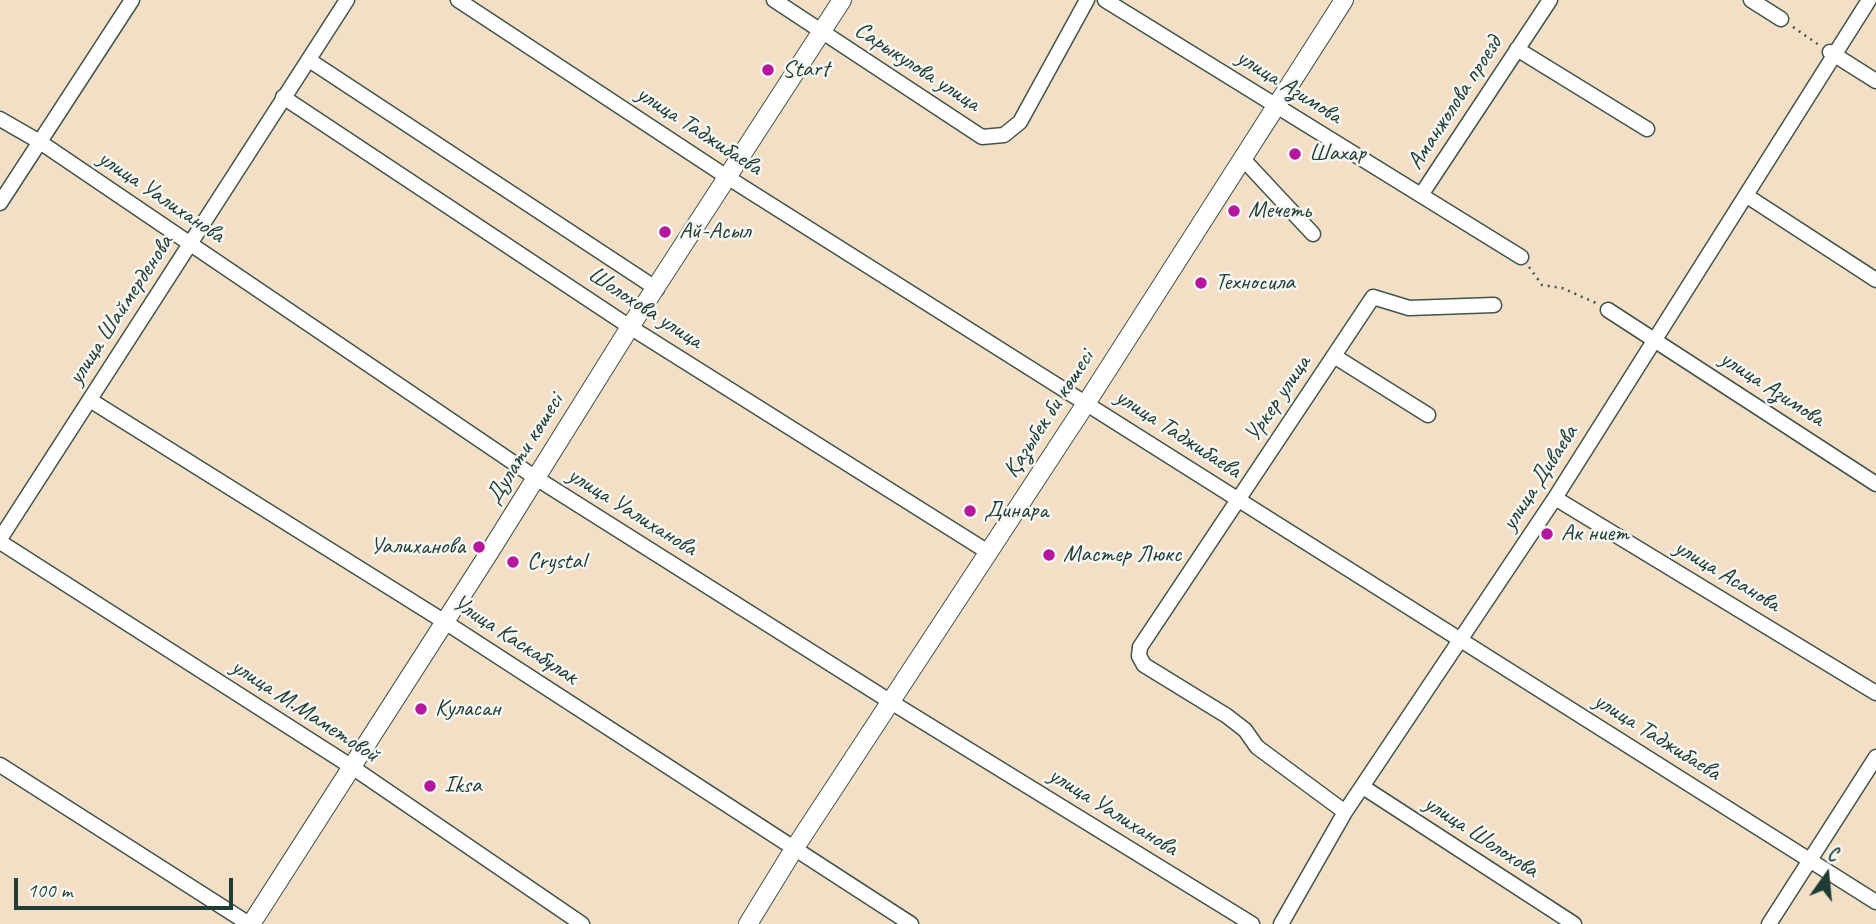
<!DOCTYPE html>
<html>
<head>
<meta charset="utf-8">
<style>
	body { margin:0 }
	#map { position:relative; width:1876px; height:924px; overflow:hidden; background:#f3dfc5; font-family:Caveat,sans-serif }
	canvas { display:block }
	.north { position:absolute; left:1792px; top:840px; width:70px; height:70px; -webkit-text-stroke:5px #f6f6f2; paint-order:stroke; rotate:15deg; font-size:19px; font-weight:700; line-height:28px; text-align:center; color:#1f3d34 }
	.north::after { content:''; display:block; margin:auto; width:24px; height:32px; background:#1f3d34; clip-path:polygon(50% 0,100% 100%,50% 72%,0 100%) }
	.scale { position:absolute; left:14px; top:878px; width:219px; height:32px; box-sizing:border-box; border:4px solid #1f3d34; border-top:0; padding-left:9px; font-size:21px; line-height:24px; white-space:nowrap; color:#1f3d34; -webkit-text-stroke:5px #f6f6f2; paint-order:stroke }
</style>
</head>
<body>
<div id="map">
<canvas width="1876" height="924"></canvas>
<div class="north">С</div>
<div class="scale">100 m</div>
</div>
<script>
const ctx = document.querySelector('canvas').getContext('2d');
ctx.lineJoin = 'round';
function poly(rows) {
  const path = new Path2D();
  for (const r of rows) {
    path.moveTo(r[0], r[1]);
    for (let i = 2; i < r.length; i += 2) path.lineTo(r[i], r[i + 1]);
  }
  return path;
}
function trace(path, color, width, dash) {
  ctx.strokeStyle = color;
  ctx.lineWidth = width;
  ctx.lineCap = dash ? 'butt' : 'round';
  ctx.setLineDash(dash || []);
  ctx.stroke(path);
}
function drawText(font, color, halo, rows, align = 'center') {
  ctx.font = font + ' Caveat,sans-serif';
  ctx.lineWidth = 5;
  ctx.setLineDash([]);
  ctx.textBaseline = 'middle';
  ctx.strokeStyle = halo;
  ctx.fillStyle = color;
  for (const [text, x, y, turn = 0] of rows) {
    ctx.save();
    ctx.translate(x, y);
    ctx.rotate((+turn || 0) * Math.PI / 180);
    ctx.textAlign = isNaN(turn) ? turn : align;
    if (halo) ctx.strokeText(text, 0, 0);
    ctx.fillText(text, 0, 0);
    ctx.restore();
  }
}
const minor = poly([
	[458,0,727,177,1876,902],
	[774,0,982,137,1004,135,1020,122,1087,0],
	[1105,0,1521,257],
	[1751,0,1781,19],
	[1517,49,1647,129],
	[1830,52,1876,81],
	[309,60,657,289],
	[283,97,630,327,988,552],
	[0,119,40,142,536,478,891,702,1252,924],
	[1243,159,1313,234],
	[1421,195,1550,0],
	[1747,196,1876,280],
	[0,203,132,0],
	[1608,310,1876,484],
	[1334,356,1428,415],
	[90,400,445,622,911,924],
	[1555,498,1876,693],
	[0,539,347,0],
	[0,542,352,767,582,924],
	[0,765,249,924],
	[1363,787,1574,924],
	[1345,812,1257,747,1245,730,1227,716,1144,665,1139,656,1140,647,1373,297,1409,308,1494,305],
	[1281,924,1345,812,1555,498,1869,0],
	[1769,924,1876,757]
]);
const major = poly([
	[251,924,489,553,630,327,842,0],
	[748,924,794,849,1087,402,1344,0]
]);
trace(minor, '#3f554a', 17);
trace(major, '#3f554a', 20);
trace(poly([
	[1793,27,1819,45],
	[1529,267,1542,285,1562,288,1596,303]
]), '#3f554a', 2.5, [2, 5]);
trace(minor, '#fff', 14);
trace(major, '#fff', 18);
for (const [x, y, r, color] of [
	[768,70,7,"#b5179e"],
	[1295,154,7,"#b5179e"],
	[1234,211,7,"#b5179e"],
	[665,232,7,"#b5179e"],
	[1201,283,7,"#b5179e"],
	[970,511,7,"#b5179e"],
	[1547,534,7,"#b5179e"],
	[479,547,7,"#b5179e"],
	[1049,555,7,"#b5179e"],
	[513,562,7,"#b5179e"],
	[421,709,7,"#b5179e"],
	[430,786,7,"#b5179e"]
]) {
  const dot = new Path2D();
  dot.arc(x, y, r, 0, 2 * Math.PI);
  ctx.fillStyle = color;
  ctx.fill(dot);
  trace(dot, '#f6f6f2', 2.5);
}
drawText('24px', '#1f3d34', '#f6f6f2', [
	["Сарыкулова улица",917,67,33],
	["улица Азимова",1289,87,32],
	["Аманжолова проезд",1455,103,-57],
	["улица Таджибаева",699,131,33],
	["улица Уалиханова",161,197,34],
	["Шолохова улица",645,308,33],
	["улица Шаймерденова",121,310,-57],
	["улица Азимова",1772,389,33],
	["Уркер улица",1278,399,-56],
	["Қазыбек би көшесі",1049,414,-57],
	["улица Таджибаева",1178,434,33],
	["Дулати көшесі",525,449,-58],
	["улица Диваева",1540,478,-57],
	["улица Уалиханова",632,512,32],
	["улица Асанова",1727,576,31],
	["Улица Каскабулак",515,640,33],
	["улица М.Маметовой",305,711,33],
	["улица Таджибаева",1657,737,32],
	["улица Уалиханова",1113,812,32],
	["улица Шолохова",1481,837,33]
]);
drawText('24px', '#1f3d34', '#f6f6f2', [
	["Start",782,70],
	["Шахар",1309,154],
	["Мечеть",1248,211],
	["Ай-Асыл",679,232],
	["Техносила",1215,283],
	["Динара",984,511],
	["Ак ниет",1561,534],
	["Уалиханова",465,547,"right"],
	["Мастер Люкс",1063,555],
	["Crystal",527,562],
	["Куласан",435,709],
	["Iksa",444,786]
], 'left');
</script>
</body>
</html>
